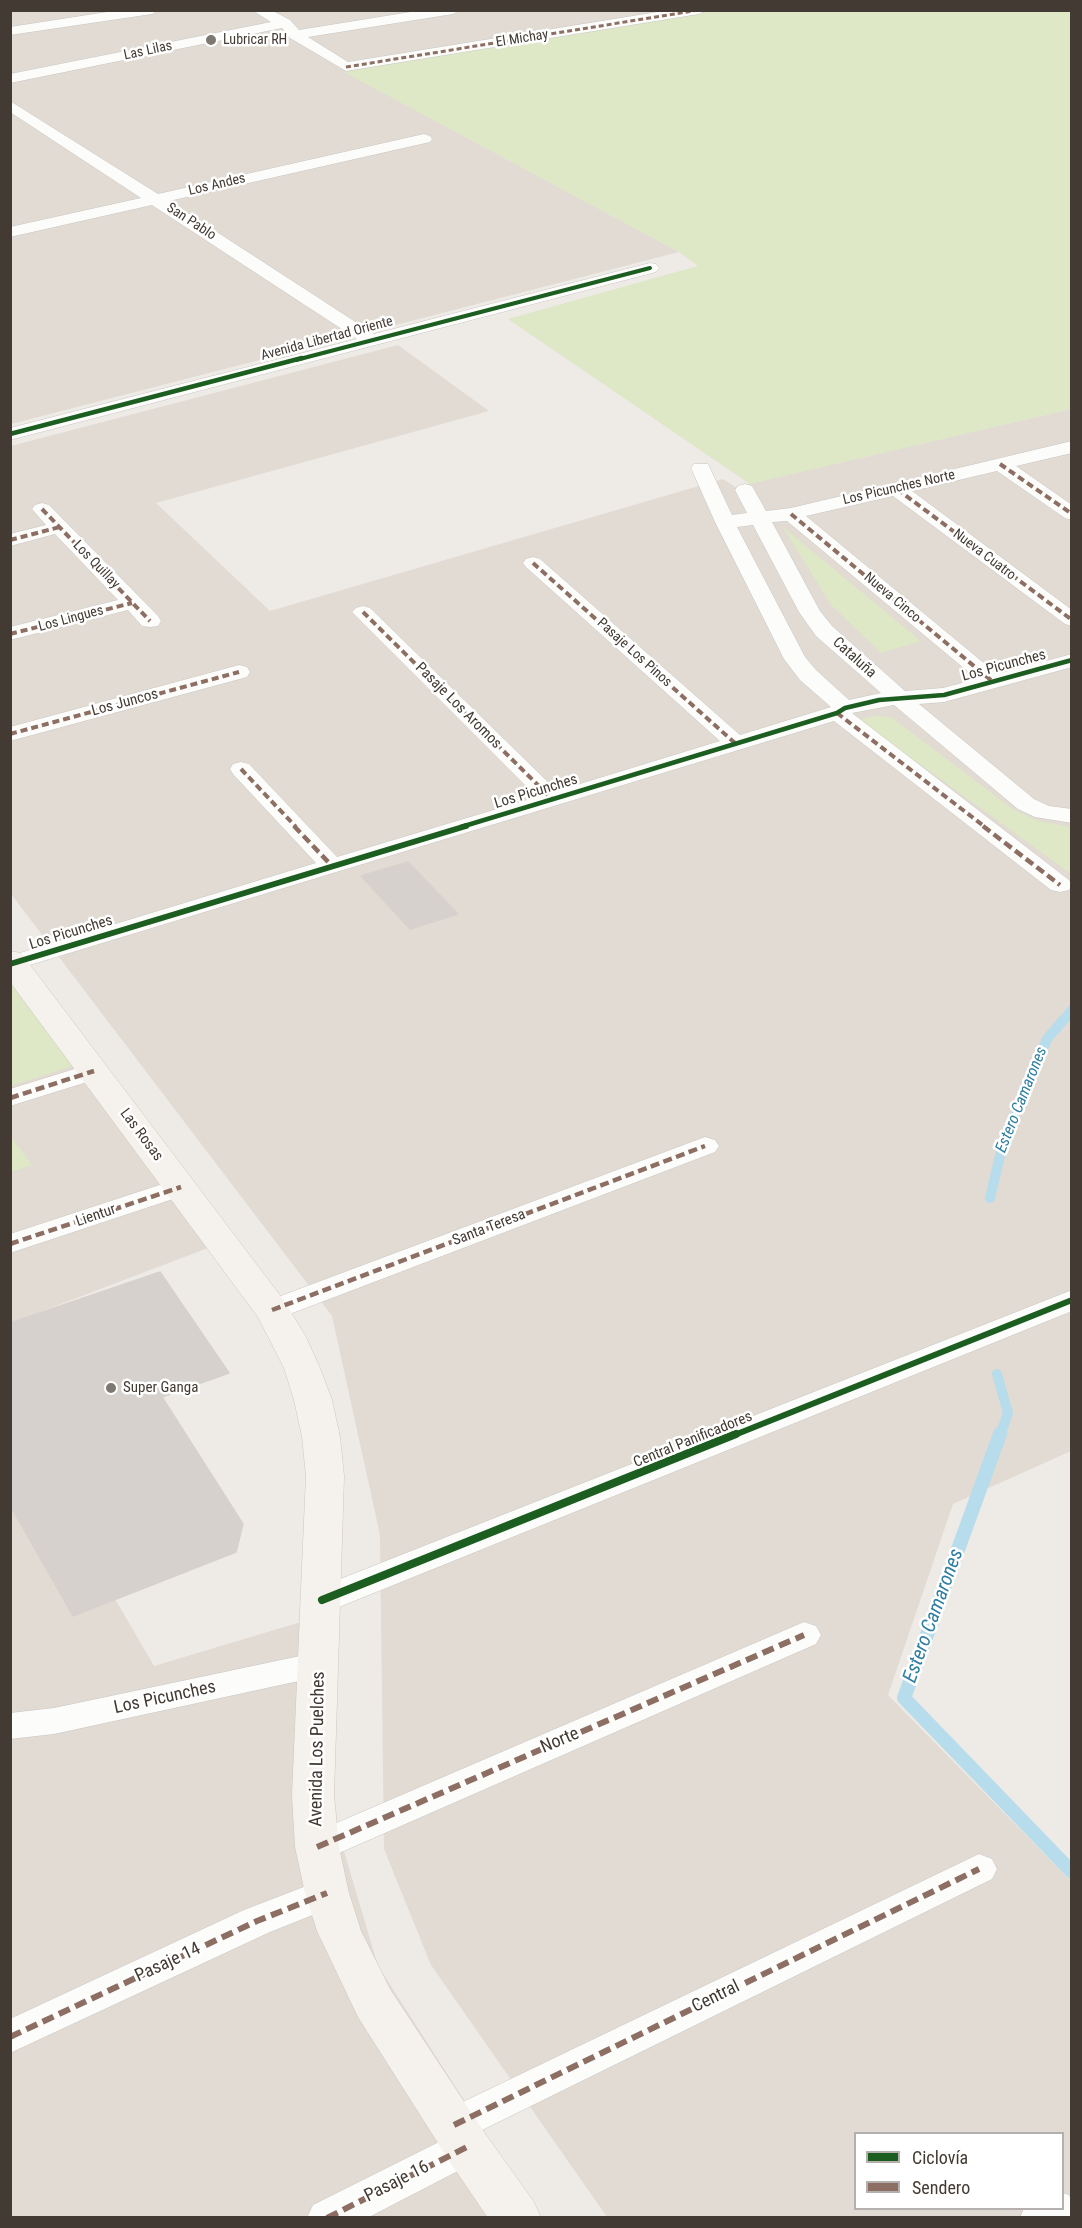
<!DOCTYPE html>
<html>
<head>
<meta charset="utf-8">
<style>
	body { margin:0 }
	#map { position:relative; width:1082px; height:2228px; overflow:hidden; background:#eeeae6; font-family:"Roboto Condensed",sans-serif }
	canvas { display:block }
	.frame { position:absolute; inset:0; border:12px solid #423a33; pointer-events:none }
	.legend { position:absolute; left:854px; top:2132px; width:210px; height:78px; box-sizing:border-box; background:#fff; border:2px solid #b3b0ad; margin:0; padding:8px 10px; list-style:none; font-size:18px; color:#423a33 }
	.legend li { display:flex; align-items:center; gap:12px; height:30px }
	.legend b { width:30px; border:2px solid #b3b0ad }
</style>
</head>
<body>
<div id="map">
<canvas width="1082" height="2228"></canvas>
<div class="frame"></div>
<ul class="legend">
<li><b style="height:8px;background:#1b5e20"></b>Ciclovía</li>
<li><b style="height:8px;background:#8d6e63"></b>Sendero</li>
</ul>
</div>
<script>
const ctx = document.querySelector('canvas').getContext('2d');
ctx.lineJoin = 'round';
function fillPath(path, color) {
  ctx.fillStyle = color;
  ctx.fill(path, 'evenodd');
}
function poly(rows) {
  const path = new Path2D();
  for (const r of rows) {
    path.moveTo(r[0], r[1]);
    for (let i = 2; i < r.length; i += 2) path.lineTo(r[i], r[i + 1]);
  }
  return path;
}
function trace(path, color, width, dash) {
  ctx.strokeStyle = color;
  ctx.lineWidth = width;
  ctx.lineCap = dash ? 'butt' : 'round';
  ctx.setLineDash(dash || []);
  ctx.stroke(path);
}
function drawText(font, color, halo, rows, align = 'center') {
  ctx.font = font + ' "Roboto Condensed",sans-serif';
  ctx.lineWidth = 5;
  ctx.setLineDash([]);
  ctx.textBaseline = 'middle';
  ctx.strokeStyle = halo;
  ctx.fillStyle = color;
  for (const [text, x, y, turn = 0] of rows) {
    ctx.save();
    ctx.translate(x, y);
    ctx.rotate((+turn || 0) * Math.PI / 180);
    ctx.textAlign = isNaN(turn) ? turn : align;
    if (halo) ctx.strokeText(text, 0, 0);
    ctx.fillText(text, 0, 0);
    ctx.restore();
  }
}
fillPath(poly([
	[11,11,716,11,345,72,679,252,11,424],
	[398,345,489,411,156,503,270,611,723,479,735,487,1071,409,1071,1451,953,1504,888,1695,1071,1881,1071,2217,607,2217,431,1965,384,1849,380,1535,332,1316,11,894,11,446],
	[856,2134,1062,2134,1062,2208,856,2208],
	[10,959,229,1240,11,1323,10,1323],
	[10,1418,154,1666,331,1613,330,1804,378,1966,539,2217,11,2217]
]), '#e1dbd3');
fillPath(poly([
	[716,11,1071,11,1071,409,750,484,508,319,698,266,679,252,344,72],
	[782,526,921,641,881,653,831,605],
	[873,716,891,717,1014,810,1039,821,1071,827,1071,874,859,720],
	[10,978,82,1063,11,1086],
	[10,1135,32,1165,11,1172,10,1172]
]), '#dee7c6');
trace(poly([
	[990,1198,1003,1143,1047,1039,1072,1010],
	[997,1374,1008,1413,1000,1436]
]), '#b7dceb', 10);
trace(poly([
	[1000,1434,904,1698,1072,1872]
]), '#b7dceb', 14);
const building = poly([
	[408,862,458,914,410,929,361,876,408,862],
	[160,1272,229,1373,162,1397,243,1524,236,1552,73,1616,10,1505,10,1323,160,1272]
]);
fillPath(building, '#d6d1cd');
trace(building, '#d6d1cc', 1.5);
const street = poly([
	[120,10,159,10,152,14,10,35,10,27,120,10],
	[252,10,271,10,290,20,299,30,423,10,460,10,453,14,308,37,348,62,670,10,706,10,699,14,346,71,290,38,282,28,10,83,10,74,271,22,252,10],
	[10,101,158,194,424,134,430,136,432,139,430,142,169,201,374,334,650,263,656,264,659,268,656,272,10,440,10,428,357,339,152,205,10,237,10,227,141,198,10,112,10,101],
	[1072,441,1072,453,1016,466,1072,505,1072,520,1065,518,997,471,912,491,1072,610,1072,626,1065,624,893,496,806,516,997,674,1072,654,1072,667,944,702,919,704,1034,799,1049,806,1072,809,1072,823,1035,817,1018,809,894,705,852,713,1069,880,1072,884,1069,890,1060,892,1051,890,834,721,10,971,10,956,316,863,233,774,230,769,233,764,241,762,249,764,337,857,537,797,352,612,356,608,363,606,370,608,557,791,720,741,526,567,523,563,526,559,533,557,540,559,740,735,831,707,800,680,784,659,715,522,691,468,694,464,708,464,732,515,747,513,735,490,738,486,745,484,752,486,766,511,791,508,1072,441],
	[787,521,977,679,943,688,905,691,832,626,820,611,772,522,787,521],
	[753,525,799,612,816,636,881,693,849,700,816,670,805,657,737,527,753,525],
	[42,503,49,505,158,616,161,621,158,626,150,627,142,626,128,610,10,640,10,627,118,600,55,534,10,546,10,534,46,525,32,509,35,505,42,503],
	[239,665,247,667,250,672,247,677,10,741,10,727,239,665],
	[94,1063,103,1065,107,1071,103,1077,10,1106,10,1089,94,1063],
	[705,1137,715,1140,719,1146,715,1152,282,1317,272,1320,262,1317,257,1310,262,1303,705,1137],
	[181,1178,191,1181,195,1187,191,1193,10,1253,10,1234,181,1178],
	[1072,1290,1072,1311,334,1609,322,1612,310,1609,306,1600,310,1591,1072,1290],
	[804,1622,816,1626,821,1635,816,1644,330,1857,317,1861,304,1857,299,1847,304,1837,804,1622],
	[319,1652,331,1656,336,1665,331,1674,54,1734,10,1739,10,1713,54,1708,319,1652],
	[979,1854,992,1859,997,1869,992,1879,476,2133,481,2135,487,2147,481,2159,367,2218,307,2218,313,2205,445,2139,440,2137,435,2125,440,2113,979,1854],
	[327,1878,340,1882,345,1893,340,1904,270,1932,10,2053,10,2019,244,1910,327,1878],
	[1062,2193,1069,2195,1072,2201,1071,2218,1020,2218,1024,2208,1062,2208,1062,2193]
]);
const secondary = poly([
	[10,951,21,953,285,1302,306,1337,320,1368,332,1400,340,1437,344,1476,334,1795,339,1847,349,1893,361,1931,390,1989,484,2132,534,2202,541,2218,488,2218,450,2162,358,2017,317,1931,305,1893,295,1847,292,1795,306,1476,302,1437,294,1400,284,1368,258,1317,10,982,10,951]
]);
trace(street, '#cac6c2', 1);
trace(secondary, '#cec7be', 1);
fillPath(street, '#fcfcfb');
fillPath(secondary, '#f5f2ed');
trace(poly([
	[346,67,699,10]
]), '#8d6e63', 3, [5, 3]);
trace(poly([
	[1000,464,1072,514],
	[897,489,1072,620],
	[42,509,150,621],
	[791,514,992,681],
	[10,540,60,527],
	[533,563,736,744],
	[363,612,552,799],
	[10,634,132,603],
	[837,713,985,827],
	[10,734,239,672],
	[241,769,296,827]
]), '#8d6e63', 4, [7, 4]);
trace(poly([
	[294,826,332,866],
	[983,826,1060,885],
	[10,1098,94,1071],
	[10,1244,181,1187],
	[272,1310,705,1146]
]), '#8d6e63', 4.5, [9, 4.5]);
trace(poly([
	[317,1847,804,1635],
	[10,2037,257,1921,327,1893],
	[454,2125,979,1869],
	[327,2218,467,2147]
]), '#8d6e63', 6, [12, 6]);
trace(poly([
	[296,360,650,268]
]), '#1b5e20', 4);
trace(poly([
	[10,434,302,358],
	[461,827,837,713,845,708,879,700,944,695,1072,660]
]), '#1b5e20', 4.5);
trace(poly([
	[10,964,466,826],
	[732,1436,1072,1300]
]), '#1b5e20', 6);
trace(poly([
	[322,1600,736,1434]
]), '#1b5e20', 8);
for (const [x, y, r, color] of [
	[211,40,6,"#7e7872"],
	[111,1388,6,"#7e7872"]
]) {
  const dot = new Path2D();
  dot.arc(x, y, r, 0, 2 * Math.PI);
  ctx.fillStyle = color;
  ctx.fill(dot);
  trace(dot, '#fff', 2);
}
drawText('14px', '#423a33', '#fff', [
	["El Michay",522,39,-9],
	["Las Lilas",148,51,-12],
	["Los Andes",217,185,-13],
	["San Pablo",191,222,33],
	["Avenida Libertad Oriente",327,339,-15],
	["Los Picunches Norte",899,488,-13],
	["Nueva Cuatro",984,555,37],
	["Los Quillay",96,565,46],
	["Nueva Cinco",892,598,40],
	["Los Lingues",71,619,-15],
	["Pasaje Los Pinos",634,653,42]
]);
drawText('14px', '#423a33', '#fff', [
	["Lubricar RH",223,40]
], 'left');
drawText('15px', '#423a33', '#fff', [
	["Cataluña",854,658,42],
	["Los Picunches",1004,666,-15],
	["Los Juncos",125,703,-15],
	["Pasaje Los Aromos",458,706,45],
	["Los Picunches",536,792,-17],
	["Los Picunches",71,933,-17],
	["Las Rosas",141,1135,53],
	["Lientur",96,1216,-19],
	["Santa Teresa",489,1228,-21],
	["Central Panificadores",693,1440,-22]
]);
drawText('15px', '#423a33', '#fff', [
	["Super Ganga",123,1388]
], 'left');
drawText('italic 16px', '#2f7ea1', '#fff', [
	["Estero Camarones",1022,1100,-68]
]);
drawText('18px', '#423a33', '#fff', [
	["Los Picunches",165,1698,-12],
	["Norte",560,1741,-23],
	["Avenida Los Puelches",318,1749,-89],
	["Pasaje 14",168,1963,-25],
	["Central",716,1997,-26],
	["Pasaje 16",397,2182,-27]
]);
drawText('italic 20px', '#2f7ea1', '#fff', [
	["Estero Camarones",934,1616,-70]
]);
</script>
</body>
</html>
